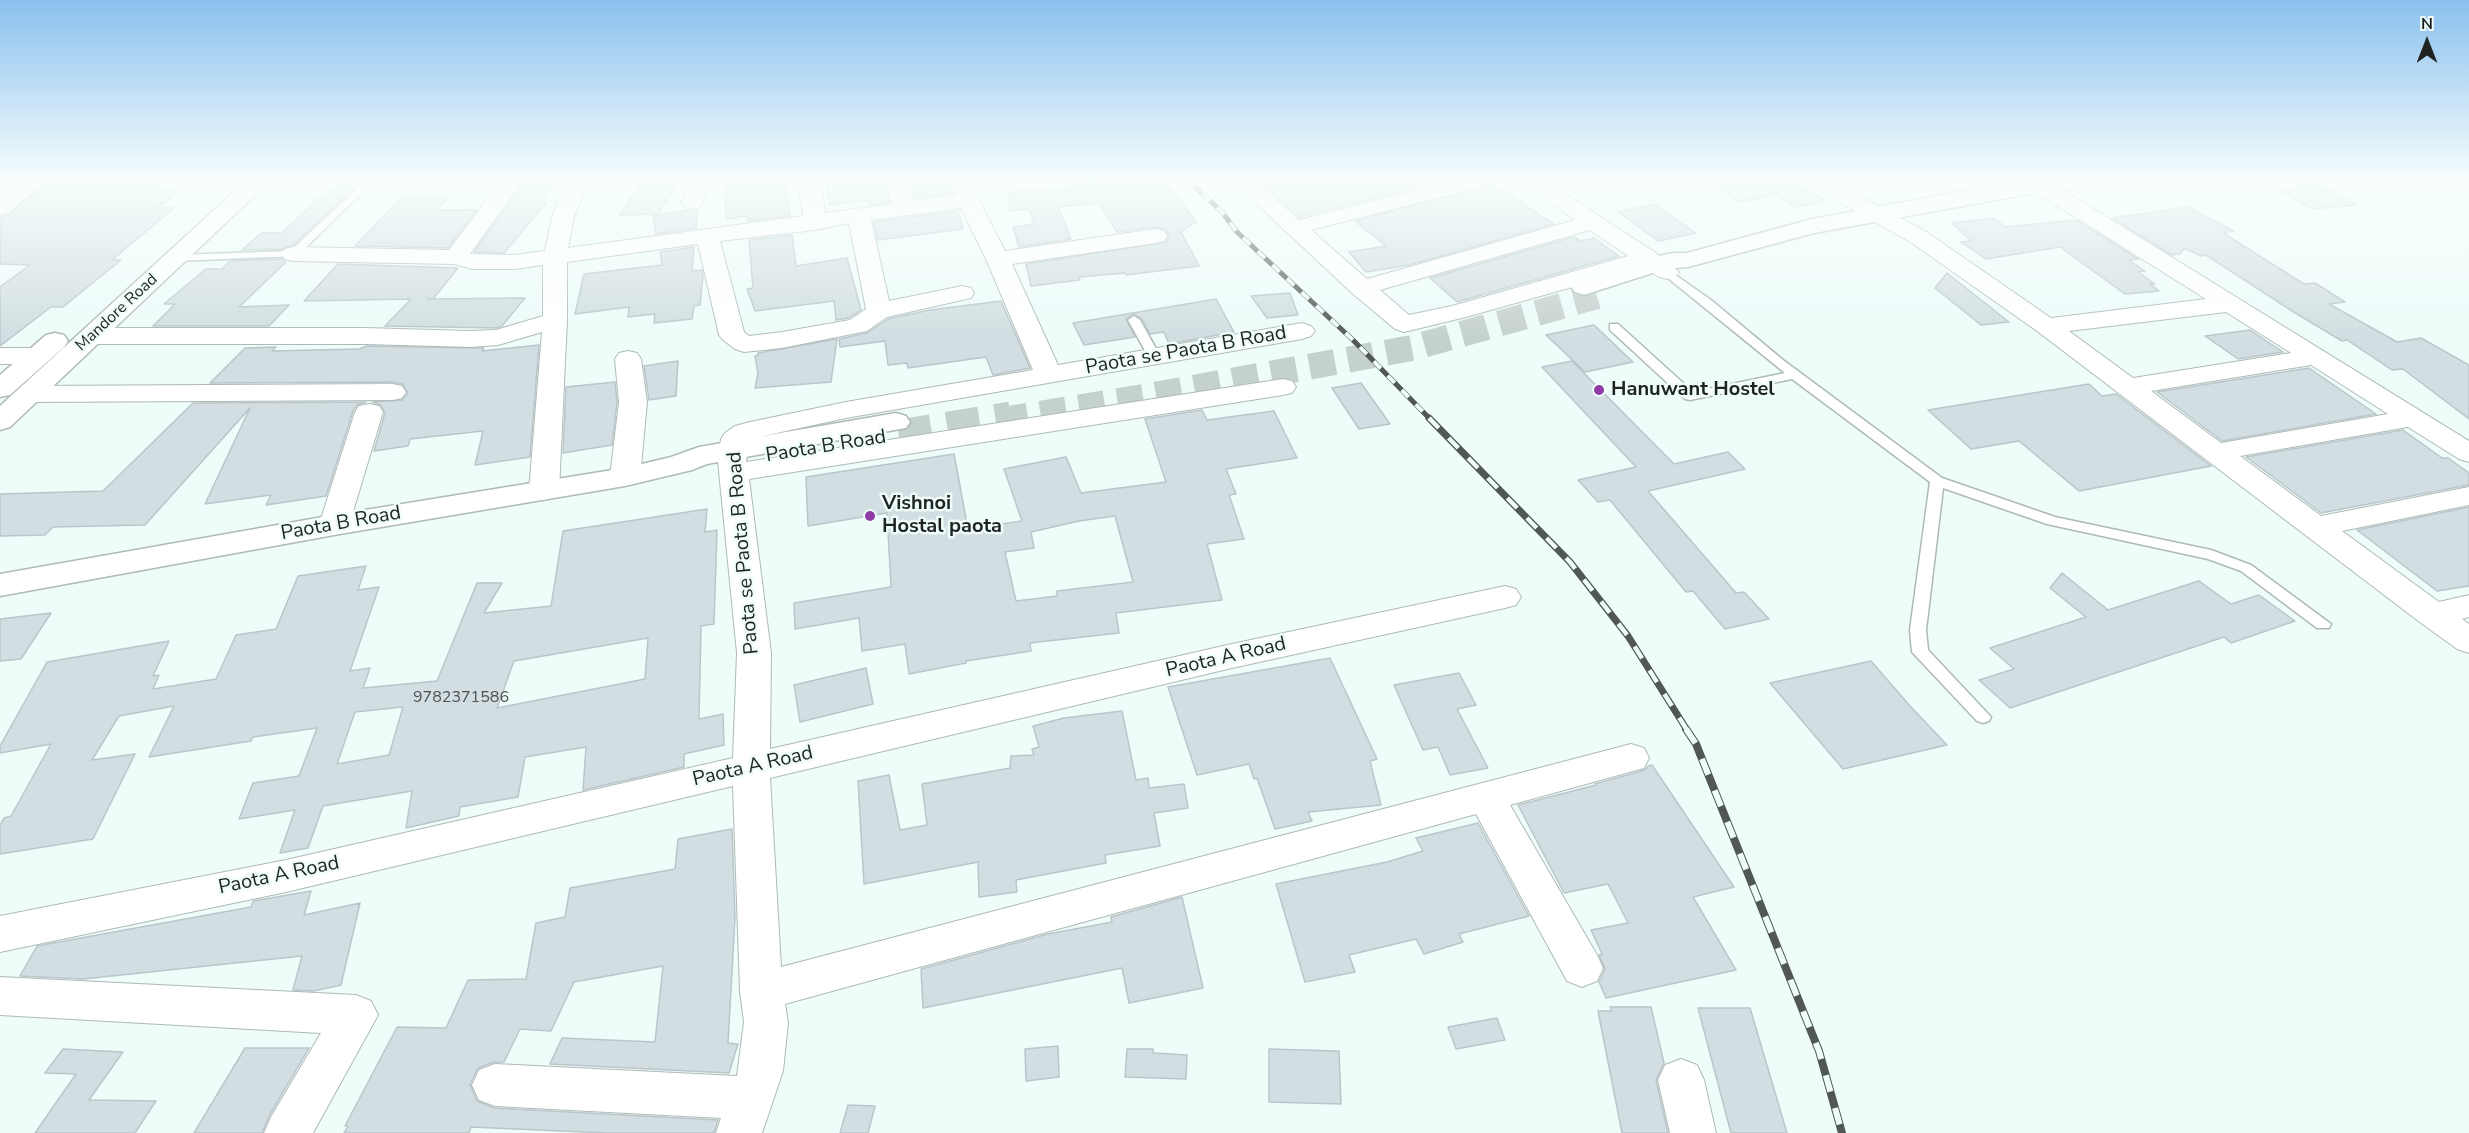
<!DOCTYPE html>
<html>
<head>
<meta charset="utf-8">
<style>
	body { margin:0 }
	#map { position:relative; width:2469px; height:1133px; overflow:hidden; background:#eefcfa; font-family:"Nunito Sans",sans-serif }
	canvas { display:block }
	.north { position:absolute; left:2397px; top:12px; width:60px; height:60px; -webkit-text-stroke:4px #eefcfa; paint-order:stroke; rotate:0deg; font-size:16px; font-weight:700; line-height:24px; text-align:center; color:#1f2423 }
	.north::after { content:''; display:block; margin:auto; width:21px; height:27px; background:#1f2423; clip-path:polygon(50% 0,100% 100%,50% 72%,0 100%) }
</style>
</head>
<body>
<div id="map">
<canvas width="2469" height="1133"></canvas>
<div class="north">N</div>
</div>
<script>
const ctx = document.querySelector('canvas').getContext('2d');
ctx.lineJoin = 'round';
function fillPath(path, color) {
  ctx.fillStyle = color;
  ctx.fill(path, 'evenodd');
}
function poly(rows) {
  const path = new Path2D();
  for (const r of rows) {
    path.moveTo(r[0], r[1]);
    for (let i = 2; i < r.length; i += 2) path.lineTo(r[i], r[i + 1]);
  }
  return path;
}
function trace(path, color, width, dash) {
  ctx.strokeStyle = color;
  ctx.lineWidth = width;
  ctx.lineCap = dash ? 'butt' : 'round';
  ctx.setLineDash(dash || []);
  ctx.stroke(path);
}
function drawText(font, color, halo, rows, align = 'center') {
  ctx.font = font + ' "Nunito Sans",sans-serif';
  ctx.lineWidth = 5;
  ctx.setLineDash([]);
  ctx.textBaseline = 'middle';
  ctx.strokeStyle = halo;
  ctx.fillStyle = color;
  for (const [text, x, y, turn = 0] of rows) {
    ctx.save();
    ctx.translate(x, y);
    ctx.rotate((+turn || 0) * Math.PI / 180);
    ctx.textAlign = isNaN(turn) ? turn : align;
    if (halo) ctx.strokeText(text, 0, 0);
    ctx.fillText(text, 0, 0);
    ctx.restore();
  }
}
const building = poly([
	[49,180,161,180,151,187,184,187,157,208,174,208,112,260,121,260,63,307,51,307,0,346,0,287,30,265,0,264,0,217,9,215,49,180],
	[340,180,363,180,293,245,282,249,242,250,261,233,281,233,340,180],
	[643,180,680,180,658,214,620,215,643,180],
	[725,180,785,180,790,216,748,221,747,216,726,219,725,180],
	[826,180,884,180,890,202,870,205,869,200,829,205,826,180],
	[910,180,949,180,953,193,916,198,910,180],
	[1099,180,1165,180,1196,222,1181,232,1199,266,1126,275,1125,273,1079,277,1080,280,1031,286,1026,264,1166,242,1169,237,1166,230,1157,227,1117,232,1099,203,1058,207,1071,239,1019,247,1013,227,1034,224,1029,209,1010,211,1008,193,1100,183,1099,180],
	[1258,180,1448,180,1299,217,1258,180],
	[1706,180,1798,180,1799,184,1825,201,1795,207,1775,195,1740,202,1706,180],
	[523,184,555,185,539,202,547,202,504,253,474,252,523,184],
	[1494,184,1554,224,1409,265,1366,272,1349,252,1386,246,1355,221,1494,184],
	[2319,184,2356,205,2312,209,2276,188,2319,184],
	[402,197,449,197,437,210,477,210,448,248,355,246,402,197],
	[1655,204,1696,233,1658,241,1618,212,1655,204],
	[2188,207,2234,231,2223,233,2304,284,2315,283,2345,302,2329,304,2397,342,2421,338,2469,365,2469,419,2403,369,2392,370,2347,340,2342,341,2292,311,2206,255,2201,256,2184,248,2180,254,2172,255,2112,218,2188,207],
	[688,210,698,210,696,228,656,234,653,216,688,210],
	[958,211,963,229,878,240,874,222,958,211],
	[1993,218,2006,227,2076,220,2138,259,2129,260,2145,271,2138,272,2155,284,2150,284,2159,291,2125,294,2060,247,1986,259,1961,242,1971,241,1952,223,1993,218],
	[792,235,796,266,847,258,861,310,849,318,836,320,834,301,755,311,747,289,753,288,749,240,792,235],
	[1574,237,1581,241,1594,238,1619,256,1457,302,1430,278,1574,237],
	[694,247,692,271,702,270,703,275,700,305,694,306,692,319,654,323,655,314,628,317,629,307,575,314,584,274,662,265,660,252,694,247],
	[282,259,286,262,239,307,289,305,269,326,153,326,175,304,164,304,206,269,222,269,230,261,282,259],
	[338,264,458,268,433,299,427,299,525,298,502,326,496,328,385,326,411,299,304,301,338,264],
	[1947,273,2009,322,1981,325,1935,288,1947,273],
	[1290,293,1298,315,1267,318,1251,296,1290,293],
	[1216,299,1234,332,1169,344,1164,332,1150,334,1142,319,1133,314,1126,319,1135,337,1084,345,1073,323,1216,299],
	[1001,301,1030,368,993,375,986,357,908,368,907,363,888,365,885,341,840,347,839,339,867,333,888,319,930,310,1001,301],
	[1594,325,1633,362,1585,372,1546,335,1594,325],
	[2250,330,2283,352,2238,359,2205,336,2250,330],
	[837,339,831,382,755,388,758,374,755,356,758,355,758,353,837,339],
	[539,345,530,457,475,465,483,431,410,439,408,446,374,451,385,413,381,405,372,402,402,400,408,393,402,384,393,382,210,383,245,348,276,347,272,351,359,349,367,346,484,348,482,351,539,345],
	[678,361,676,396,649,400,644,366,678,361],
	[1572,361,1674,464,1728,452,1745,469,1648,491,1736,593,1744,592,1769,619,1725,629,1693,591,1686,592,1610,500,1598,502,1578,480,1636,467,1542,367,1572,361],
	[2309,368,2376,414,2222,441,2157,392,2309,368],
	[615,382,617,402,612,445,563,453,566,387,615,382],
	[1361,383,1390,424,1359,429,1332,388,1361,383],
	[2089,384,2102,396,2116,394,2211,466,2079,491,2019,441,1971,449,1928,410,2089,384],
	[366,402,357,405,353,411,326,496,266,505,271,495,205,504,250,408,145,525,53,527,45,535,0,536,0,494,103,491,193,403,366,402],
	[1202,410,1207,420,1274,411,1297,458,1226,469,1236,494,1229,495,1244,539,1207,544,1222,600,1116,613,1119,633,1030,643,1031,651,966,661,966,663,909,674,905,644,862,651,859,618,795,629,794,603,891,587,887,513,808,526,806,477,954,454,968,529,1022,521,1004,469,1066,457,1081,493,1166,482,1145,419,1202,410],
	[1115,516,1133,582,1057,591,1057,596,1016,601,1005,552,1034,548,1031,532,1079,521,1115,516],
	[2403,430,2442,458,2448,458,2469,473,2469,485,2321,513,2246,457,2403,430],
	[2469,507,2469,586,2437,591,2357,530,2469,507],
	[707,509,705,532,717,530,714,624,701,626,699,719,723,714,724,745,684,754,684,767,583,790,586,747,525,757,518,797,460,807,459,816,406,828,412,791,323,806,308,848,280,853,295,810,239,819,253,783,299,776,317,728,253,737,251,741,149,757,174,706,119,716,92,760,135,754,93,839,0,854,0,825,4,818,11,816,51,744,0,753,0,746,47,662,169,641,153,676,159,675,153,689,216,679,236,635,276,629,298,576,366,566,358,590,379,587,350,671,370,668,363,688,437,681,477,583,502,583,484,613,551,606,563,531,707,509],
	[648,638,645,679,497,708,514,661,648,638],
	[403,707,389,755,337,764,355,712,403,707],
	[2062,573,2108,610,2199,581,2231,604,2259,595,2295,621,2231,643,2224,637,2010,708,1979,680,2014,669,1990,648,2086,617,2050,588,2062,573],
	[51,613,21,659,0,661,0,619,51,613],
	[1330,658,1377,759,1370,761,1381,805,1308,812,1312,821,1275,829,1257,778,1254,779,1249,764,1197,775,1168,687,1330,658],
	[1871,661,1910,706,1947,745,1843,769,1770,683,1871,661],
	[866,668,873,704,800,722,794,685,866,668],
	[1459,673,1476,705,1457,709,1488,768,1450,775,1438,747,1423,750,1394,685,1459,673],
	[1122,711,1136,780,1148,778,1149,788,1184,784,1188,808,1154,813,1160,846,1105,855,1106,863,1016,880,1017,892,979,897,978,862,864,884,858,781,889,775,900,830,927,825,922,784,1010,768,1011,756,1034,755,1032,749,1039,747,1033,726,1064,718,1122,711],
	[1652,765,1734,887,1693,897,1736,970,1606,998,1599,982,1605,969,1599,955,1602,954,1591,930,1628,923,1608,884,1564,893,1518,805,1596,785,1595,784,1645,770,1648,766,1652,765],
	[1478,823,1529,916,1459,934,1463,942,1424,954,1416,939,1349,955,1355,972,1305,982,1276,884,1387,862,1423,851,1416,838,1478,823],
	[732,829,735,917,728,1043,738,1044,729,1073,550,1064,562,1038,655,1042,663,966,574,982,551,1031,520,1029,504,1062,494,1062,478,1068,470,1084,477,1101,494,1108,718,1120,714,1133,607,1133,471,1127,469,1133,344,1133,348,1126,345,1126,397,1027,446,1028,468,980,526,979,536,923,565,917,570,888,675,869,678,839,732,829],
	[311,891,304,915,360,903,341,985,314,991,293,990,302,956,83,979,20,976,37,946,251,907,253,901,311,891],
	[1182,897,1203,988,1129,1003,1122,968,923,1008,921,969,1048,934,1112,922,1111,917,1182,897],
	[1610,1007,1651,1007,1664,1063,1656,1080,1668,1133,1622,1133,1598,1011,1612,1011,1610,1007],
	[1698,1008,1750,1008,1787,1133,1731,1133,1698,1008],
	[1497,1018,1505,1040,1456,1049,1448,1027,1497,1018],
	[1058,1046,1059,1077,1026,1081,1025,1049,1058,1046],
	[245,1048,309,1048,269,1116,262,1133,194,1133,245,1048],
	[63,1049,123,1052,89,1100,156,1101,135,1133,35,1133,76,1074,45,1073,63,1049],
	[1127,1049,1153,1049,1153,1053,1187,1055,1186,1079,1125,1077,1127,1049],
	[1269,1049,1339,1051,1341,1104,1269,1102,1269,1049],
	[848,1105,875,1106,868,1133,840,1133,848,1105]
]);
fillPath(building, '#d2dee1');
trace(building, '#bac6c9', 1.5);
trace(poly([
	[1002,420,1144,397,1412,348,1597,296]
]), '#c5d1cf', 26, [26, 13]);
trace(poly([
	[899,436,1011,418]
]), '#c5d1cf', 33, [33, 16]);
const service = poly([
	[362,184,367,187,366,189,297,256,177,261,171,258,177,255,290,251,362,184],
	[1667,269,1711,300,1783,360,1942,478,2055,517,2211,550,2251,565,2331,624,2329,628,2317,628,2241,571,2208,559,2047,524,1943,488,1926,630,1928,650,1991,717,1989,721,1983,723,1977,721,1912,652,1910,630,1930,482,1792,379,1690,400,1685,399,1610,330,1610,324,1618,324,1693,392,1785,373,1663,274,1661,272,1667,269],
	[1134,316,1140,320,1160,356,1158,359,1150,359,1148,356,1128,320,1134,316]
]);
const minor = poly([
	[23,180,47,180,8,213,0,215,0,198,23,180],
	[502,180,523,180,470,254,515,255,545,251,552,217,567,180,589,180,574,217,568,248,803,216,798,180,820,180,825,213,893,204,886,180,908,180,914,201,956,195,954,180,972,180,979,200,1005,251,1156,229,1164,231,1167,236,1164,241,1156,243,1012,264,1058,365,1302,323,1311,326,1315,331,1311,336,1302,339,846,418,763,436,749,442,746,462,1283,379,1292,381,1296,387,1292,393,1283,395,749,479,771,653,770,749,1232,644,1505,586,1516,589,1521,597,1516,605,1505,608,1232,668,770,778,781,967,1631,744,1644,748,1649,758,1644,768,1510,805,1597,955,1603,968,1597,981,1582,987,1567,981,1476,814,785,1004,788,1022,783,1071,762,1133,716,1133,721,1118,495,1106,479,1100,472,1085,479,1070,495,1064,737,1076,744,1022,740,991,733,786,286,892,0,952,0,916,286,860,733,758,737,653,718,461,721,439,725,433,735,426,750,422,846,402,1033,370,986,259,961,208,871,220,889,301,962,286,971,288,974,293,971,298,887,317,867,331,782,348,744,352,735,349,723,340,719,335,698,244,567,262,567,320,559,491,554,497,544,500,534,497,529,491,542,332,498,345,470,347,365,344,93,344,84,341,80,336,84,331,93,328,365,328,470,331,496,330,543,316,543,265,515,269,472,269,454,264,293,261,285,259,281,254,285,249,293,247,449,250,502,180],
	[849,223,866,309,850,320,782,332,749,336,744,332,720,241,815,230,849,223],
	[689,180,711,180,701,207,693,209,685,207,682,202,689,180],
	[1231,180,1254,180,1299,220,1458,180,1494,180,1491,184,1311,230,1367,279,1575,220,1520,180,1544,180,1656,253,1679,272,1675,277,1667,279,1659,277,1643,267,1466,317,1404,332,1395,329,1352,293,1231,180],
	[1590,230,1628,256,1452,306,1409,315,1380,290,1590,230],
	[1805,180,1831,180,1928,233,2051,318,2206,299,2032,190,2029,185,2034,180,2145,180,2142,184,2135,186,2063,190,2469,441,2469,462,2459,459,2408,427,2240,456,2321,516,2469,487,2469,505,2342,531,2439,602,2469,595,2469,617,2462,619,2469,624,2469,653,2457,649,2421,623,2037,331,1912,243,1808,184,1805,180],
	[2226,312,2291,353,2133,378,2069,331,2226,312],
	[2311,365,2388,414,2221,443,2151,391,2311,365],
	[0,348,37,348,46,351,50,356,46,361,37,364,0,364,0,348],
	[628,351,637,353,641,359,647,402,640,477,635,483,625,486,615,483,610,477,619,402,615,359,619,353,628,351],
	[393,384,402,386,406,392,402,398,393,400,30,402,20,400,17,394,20,388,30,386,393,384],
	[369,404,379,406,383,412,349,525,345,532,334,535,323,532,319,525,355,412,359,406,369,404],
	[0,977,356,995,371,1001,378,1015,313,1133,264,1133,271,1117,321,1033,0,1015,0,977],
	[1681,1059,1697,1065,1704,1080,1716,1133,1670,1133,1658,1080,1665,1065,1681,1059]
]);
const tertiary = poly([
	[2023,180,2048,180,2051,185,2048,190,2040,192,1814,233,1688,267,1665,269,1584,295,1575,292,1571,287,1575,282,1647,259,1672,253,1687,253,1812,219,2023,180],
	[896,413,906,416,910,422,906,428,707,464,692,470,625,486,334,535,0,596,0,574,334,515,625,468,671,457,699,447,896,413]
]);
const trunk = poly([
	[247,180,271,180,10,427,0,430,0,406,247,180],
	[55,333,64,335,68,341,64,347,10,395,0,397,0,375,46,335,55,333]
]);
trace(service, '#aebab8', 3);
trace(minor, '#aebab8', 2);
trace(tertiary, '#aebab8', 3);
trace(trunk, '#aebab8', 3);
fillPath(service, '#fff');
fillPath(minor, '#fff');
fillPath(tertiary, '#fff');
fillPath(trunk, '#fff');
const railFar2 = poly([
	[1188,180,1222,212,1237,232,1353,340,1431,420]
]);
const railFar1 = poly([
	[1429,418,1570,562,1628,636,1687,730]
]);
const rail = poly([
	[1686,729,1696,744,1819,1051,1842,1133]
]);
trace(railFar2, '#505755', 5);
trace(railFar1, '#505755', 7);
trace(rail, '#505755', 8);
trace(railFar2, '#eefcfa', 4, [10]);
trace(railFar1, '#eefcfa', 4.5, [14]);
trace(rail, '#eefcfa', 6, [17]);
const sky = ctx.createLinearGradient(0, 0, 0, 339);
sky.addColorStop(0, '#8ac0ee');
sky.addColorStop(0.53, '#f7fefd');
sky.addColorStop(1, '#f7fefd00');
ctx.fillStyle = sky;
ctx.fillRect(0, 0, 2469, 339);
for (const [x, y, r, color] of [
	[1599,390,6,"#903aa7"],
	[870,516,6,"#903aa7"]
]) {
  const dot = new Path2D();
  dot.arc(x, y, r, 0, 2 * Math.PI);
  ctx.fillStyle = color;
  ctx.fill(dot);
  trace(dot, '#eefcfa', 2);
}
drawText('16px', '#1f2423', '#eefcfa', [
	["Mandore Road",117,313,-43]
]);
drawText('16px', '#4c5252', null, [
	["9782371586",461,698]
]);
drawText('20px', '#1f2423', '#eefcfa', [
	["Paota se Paota B Road",1186,351,-10],
	["Paota B Road",826,447,-9],
	["Paota B Road",341,524,-10],
	["Paota se Paota B Road",744,553,-95],
	["Paota A Road",1226,658,-13],
	["Paota A Road",753,767,-13],
	["Paota A Road",279,876,-12]
]);
drawText('bold 20px', '#1f2423', '#eefcfa', [
	["Hanuwant Hostel",1611,390],
	["Vishnoi",882,504],
	["Hostal paota",882,527]
], 'left');
</script>
</body>
</html>
